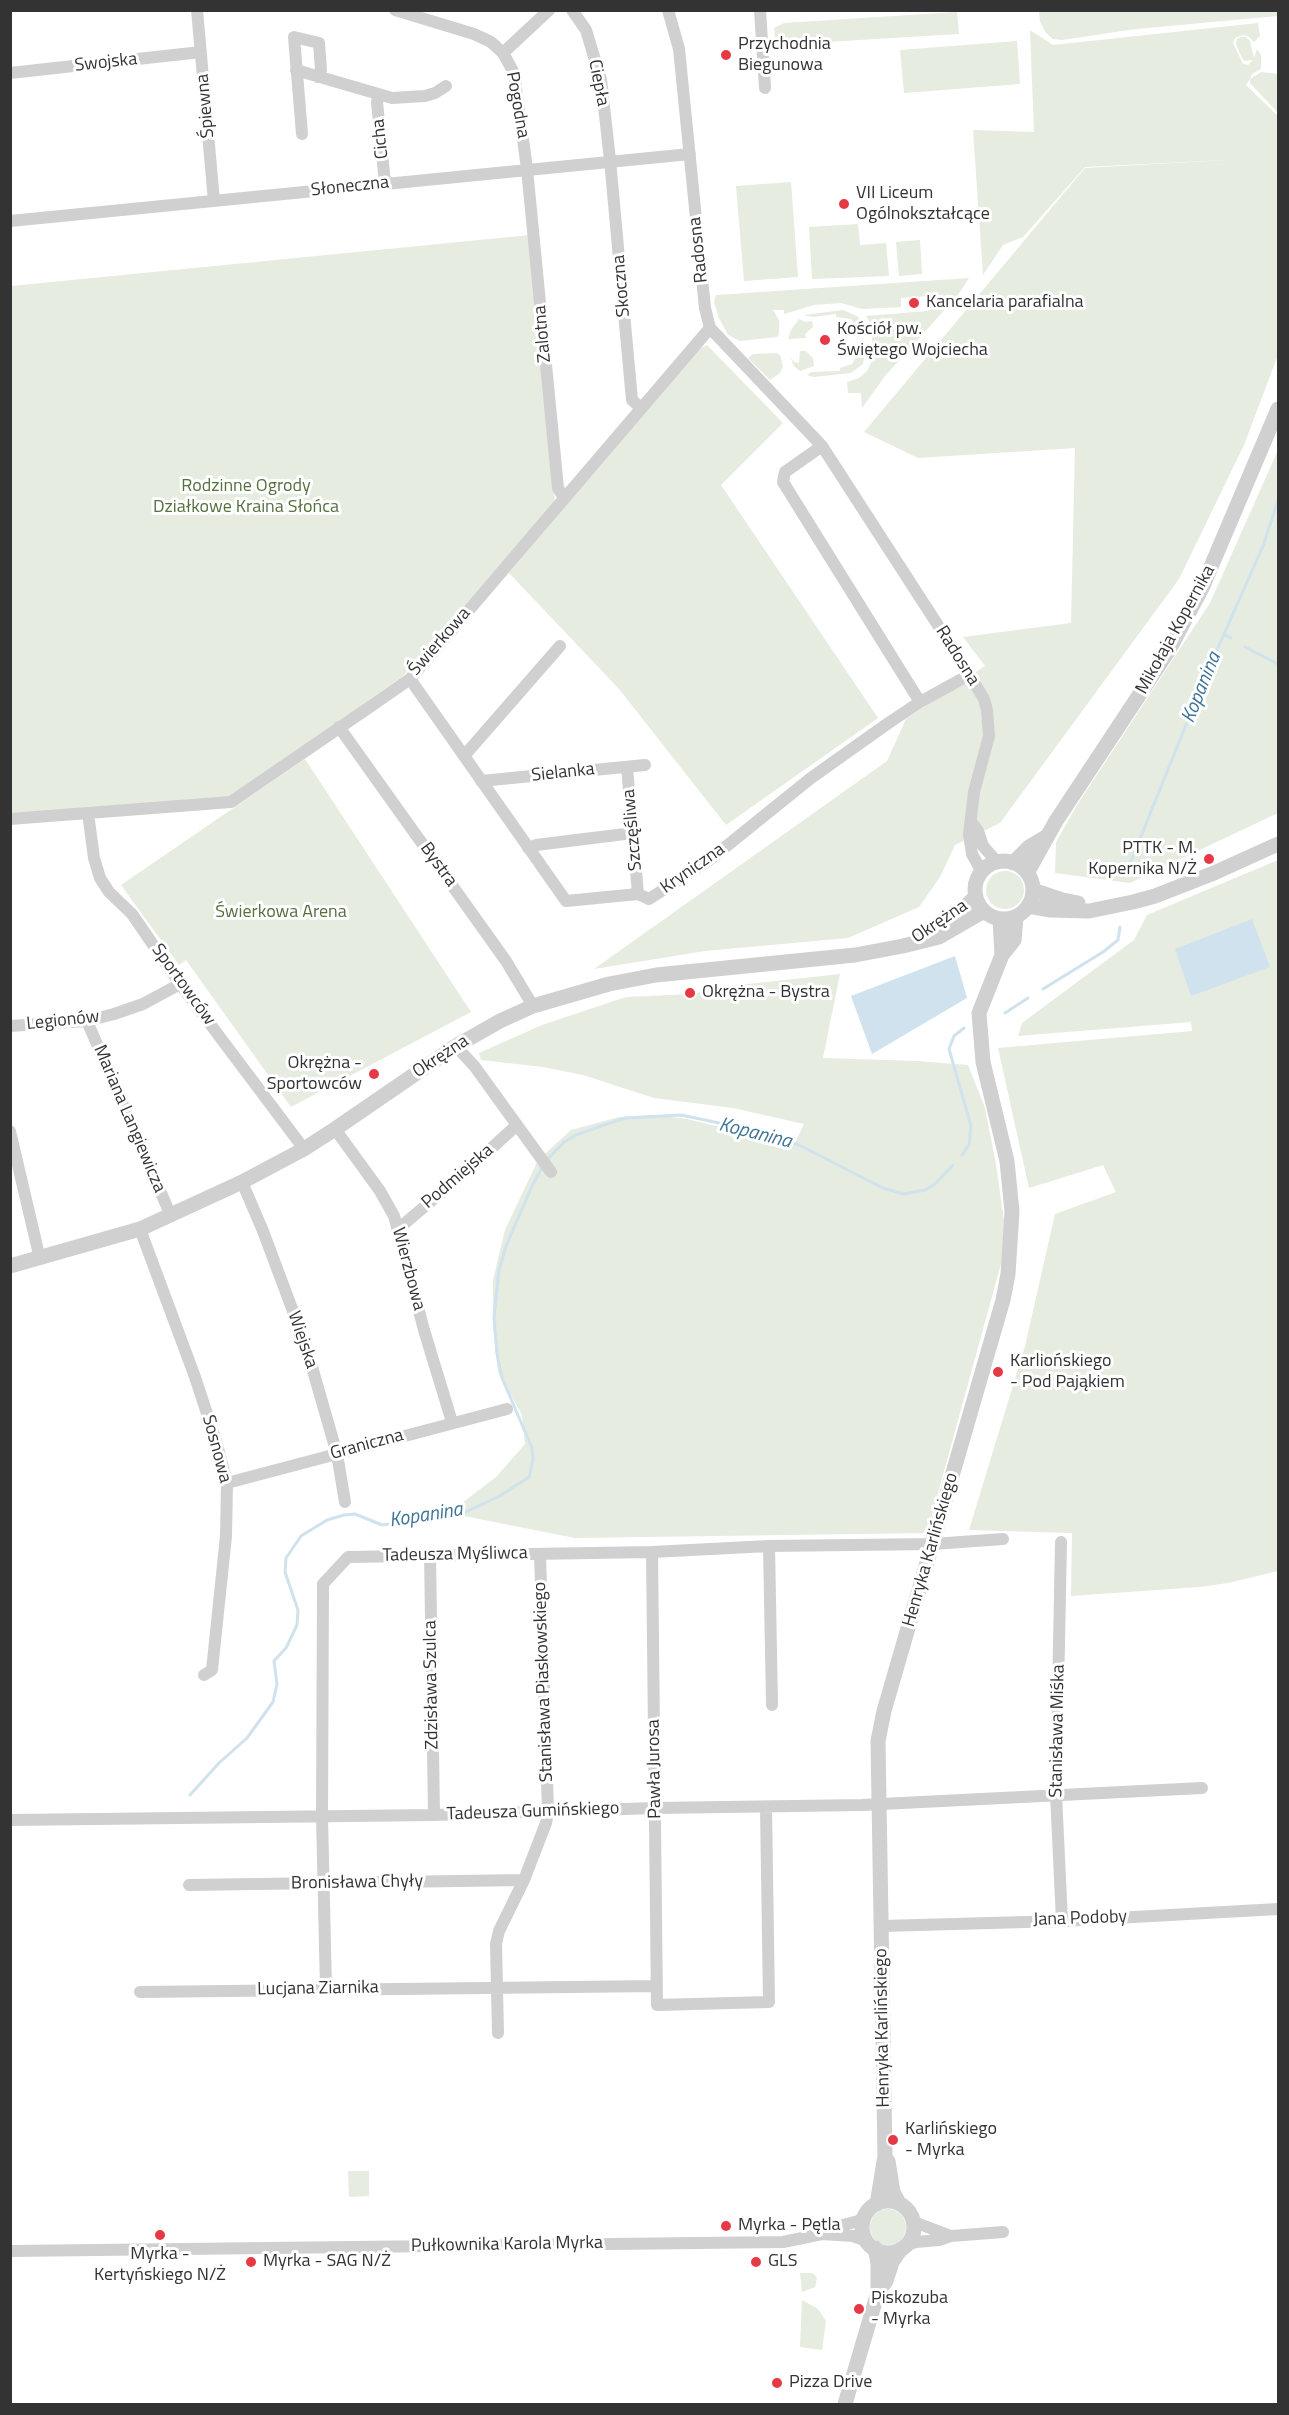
<!DOCTYPE html>
<html>
<head>
<meta charset="utf-8">
<style>
	body { margin:0 }
	#map { position:relative; width:1289px; height:2415px; overflow:hidden; background:#fff; font-family:"Titillium Web",sans-serif }
	canvas { display:block }
	.frame { position:absolute; inset:0; border:12px solid #333; pointer-events:none }
</style>
</head>
<body>
<div id="map">
<canvas width="1289" height="2415"></canvas>
<div class="frame"></div>
</div>
<script>
const ctx = document.querySelector('canvas').getContext('2d');
ctx.lineJoin = 'round';
function fillPath(path, color) {
  ctx.fillStyle = color;
  ctx.fill(path, 'evenodd');
}
function poly(rows) {
  const path = new Path2D();
  for (const r of rows) {
    if (r.length === 3) {
      path.moveTo(r[0] + r[2], r[1]);
      path.arc(r[0], r[1], r[2], 0, 2 * Math.PI);
      continue;
    }
    path.moveTo(r[0], r[1]);
    for (let i = 2; i < r.length; i += 2) path.lineTo(r[i], r[i + 1]);
  }
  return path;
}
function trace(path, color, width, dash) {
  ctx.strokeStyle = color;
  ctx.lineWidth = width;
  ctx.lineCap = dash ? 'butt' : 'round';
  ctx.setLineDash(dash || []);
  ctx.stroke(path);
}
function drawText(font, color, halo, rows, align = 'center') {
  ctx.font = font + ' "Titillium Web",sans-serif';
  ctx.lineWidth = 6;
  ctx.setLineDash([]);
  ctx.textBaseline = 'middle';
  ctx.strokeStyle = halo;
  ctx.fillStyle = color;
  for (const [text, x, y, turn = 0] of rows) {
    ctx.save();
    ctx.translate(x, y);
    ctx.rotate((+turn || 0) * Math.PI / 180);
    ctx.textAlign = isNaN(turn) ? turn : align;
    if (halo) ctx.strokeText(text, 0, 0);
    ctx.fillText(text, 0, 0);
    ctx.restore();
  }
}
fillPath(poly([
	[1278,10,1278,16,1136,29,1062,40,1053,39,1046,33,1040,22,1039,11],
	[957,12,959,34,776,45,774,28,784,23],
	[1258,23,1260,36,1254,42,1248,36,1243,35,1235,38,1233,43,1243,64,1248,65,1253,60,1244,61,1240,54,1236,44,1237,39,1241,37,1246,37,1250,41,1254,58,1257,49,1261,55,1261,69,1252,74,1250,79,1261,72,1278,74,1278,113,1250,83,1250,79,1246,85,1278,116,1278,355,1244,445,1179,579,1000,823,955,845,940,877,919,907,848,938,705,951,594,969,887,761,906,719,985,666,963,637,1071,623,1075,448,918,458,864,432,1085,168,1226,160,1085,167,1023,237,1003,245,983,275,973,130,1034,132,1030,30,1053,45],
	[1017,41,1020,84,904,93,900,50],
	[791,182,798,277,744,281,736,186],
	[858,224,860,245,886,243,889,276,812,279,809,227],
	[530,235,555,502,403,676,230,799,11,814,11,286],
	[920,240,922,274,899,276,896,242],
	[969,278,958,295,885,376,862,408,861,393,848,393,847,382,859,378,867,371,873,359,871,324,866,316,928,311,928,296,901,298,901,307,862,309,841,303,814,305,784,314,784,310,773,310,779,320,779,334,777,337,740,341,728,335,719,318,714,302,716,295],
	[843,310,857,316,862,322,864,335,857,335,856,326,851,319,836,317,836,314,813,317,804,315],
	[799,319,806,322,812,321,813,327,805,334,806,338,788,339,791,330],
	[707,345,783,423,721,485,878,718,726,825,619,689,509,573,696,350],
	[800,351,806,351,813,358,814,366,800,371,794,366,790,357,794,362,799,363],
	[776,353,780,355,783,366,780,373,770,380,748,358,753,354],
	[865,353,863,364,851,373,813,377,807,375,811,372,840,371,840,368,852,364,858,354],
	[1278,450,1278,813,1130,883,1055,873,1056,842,1077,805,1210,603],
	[305,759,471,1012,291,1107,186,960,179,965,121,885],
	[1278,860,1278,1571,1228,1583,1200,1587,1071,1596,1072,1533,969,1530,1025,1346,1055,1214,1116,1192,1103,1165,1029,1188,998,1048,1192,1031,1191,1022,1018,1036,1022,1023,1134,940,1147,915],
	[1005,890,19],
	[840,974,823,1058,918,1061,968,1065,985,1108,996,1164,1007,1242,927,1533,575,1538,449,1513,496,1477,525,1444,522,1415,498,1372,493,1326,493,1280,505,1230,538,1160,571,1130,619,1117,654,1115,687,1119,794,1145,804,1124,733,1108,654,1098,583,1075,543,1067,481,1060,479,1053,542,1025,626,997,693,994,721,987],
	[348,2171,369,2171,369,2196,349,2197],
	[888,2227,18],
	[800,2273,812,2273,815,2275,817,2278,815,2287,802,2292],
	[802,2300,818,2309,826,2321,822,2350,800,2347]
]), '#e6ecdf');
fillPath(poly([
	[1252,919,1270,967,1191,996,1175,949],
	[955,956,967,998,872,1054,851,996]
]), '#cfe2ee');
trace(poly([
	[1224,634,1231,638],
	[1245,647,1278,664],
	[1125,876,1209,668,1263,546,1278,500],
	[1043,989,1103,952,1118,940,1120,927],
	[1005,1013,1028,998],
	[962,1155,969,1145,971,1126,949,1049,954,1036,964,1028],
	[548,1159,564,1142,576,1135,604,1125,626,1118,681,1115,738,1127,799,1145,883,1188,904,1194,925,1190,935,1184,953,1165],
	[190,1795,219,1763,247,1738,273,1702,277,1684,274,1661,286,1648,297,1625,298,1610,285,1572,286,1558,301,1536,327,1520,344,1515,355,1514,382,1525,461,1514,498,1497,529,1477,533,1460,532,1448,502,1378,497,1354,494,1317,499,1270,506,1246,533,1184,542,1168]
]), '#cfe2ee', 3);
trace(poly([
	[197,10,214,201],
	[395,10,474,34,491,42,503,53,514,73,527,169,558,488,564,498],
	[572,10,586,30,601,80,610,160,632,400,641,408],
	[668,10,679,49,705,308,710,328,822,446,963,664,984,699,987,710,989,736,974,792,969,834,972,854,982,872],
	[760,10,765,88],
	[503,53,549,10],
	[296,70,392,98,425,96,435,93,446,86],
	[10,73,201,52],
	[379,95,377,102,385,183],
	[302,134,294,37,319,43,321,70,318,77],
	[10,221,690,154],
	[822,446,785,472,783,482,920,702],
	[410,679,566,901,638,894,649,899,708,861,811,778,887,724,920,702,969,675],
	[339,727,506,961,533,1006],
	[464,756,560,646],
	[627,767,638,894],
	[481,781,645,765],
	[88,813,94,858,100,878,109,892,132,914,180,984,304,1149],
	[10,819,231,802,377,702,410,679,710,328],
	[972,823,978,831,983,846,997,862],
	[528,848,536,845,633,833],
	[87,1021,171,1216],
	[10,1026,87,1021,114,1014,143,1004,180,984],
	[456,1046,475,1067,551,1172],
	[335,1129,380,1191,394,1216,424,1330,452,1422],
	[10,1131,40,1259],
	[242,1182,263,1231,306,1346,337,1454,345,1502],
	[140,1229,195,1377,216,1441,227,1483,226,1536,212,1670,204,1675],
	[398,1229,462,1175,517,1125],
	[227,1483,507,1409],
	[1061,1542,1056,1794,1062,1921],
	[769,1546,772,1705],
	[652,1552,657,2005,769,2002,766,1807],
	[430,1554,434,1815],
	[10,1820,434,1815,656,1808,862,1805,1202,1788],
	[189,1885,524,1880],
	[882,1926,1062,1921,1278,1909],
	[326,1989,322,1817,323,1584,348,1557,652,1552,769,1546,933,1544,1003,1539],
	[140,1992,657,1986],
	[498,2033,496,1944,499,1931,524,1880,546,1823,548,1811,540,1554],
	[914,2222,951,2236],
	[822,2234,853,2236,867,2241],
	[907,2245,916,2242,939,2240,951,2236,1003,2232],
	[10,2251,783,2242,822,2234,832,2228,858,2221,865,2217]
]), '#d0d0d0', 12);
trace(poly([
	[1004,890,29],
	[1013,863,1029,847,1046,837],
	[1027,873,1056,821,1169,650,1202,588,1278,409],
	[1033,890,1063,900,1078,903],
	[1028,906,1051,910,1089,911,1133,902,1155,896,1214,873,1278,844],
	[1000,919,1002,955],
	[919,937,959,913,976,896],
	[10,1266,140,1229,242,1182,304,1149,335,1129,456,1046,500,1021,533,1006,609,984,656,975,855,955,903,946,939,937,984,911],
	[888,2161,893,2192,899,2203],
	[888,2227,26],
	[877,2204,885,2156,878,1741,884,1711,1003,1300,1008,1274,1012,1212,1007,1161,983,1062,979,1013,1002,955,1014,940,1016,917],
	[878,2292,886,2281,892,2262,901,2249],
	[845,2404,878,2292,878,2263,875,2248]
]), '#d0d0d0', 15);
for (const [x, y, r, color] of [
	[726,55,6,"#e63946"],
	[844,204,6,"#e63946"],
	[914,303,6,"#e63946"],
	[825,340,6,"#e63946"],
	[1209,859,6,"#e63946"],
	[690,993,6,"#e63946"],
	[374,1074,6,"#e63946"],
	[998,1372,6,"#e63946"],
	[893,2140,6,"#e63946"],
	[726,2226,6,"#e63946"],
	[160,2235,6,"#e63946"],
	[251,2262,6,"#e63946"],
	[756,2262,6,"#e63946"],
	[859,2309,6,"#e63946"],
	[777,2383,6,"#e63946"]
]) {
  const dot = new Path2D();
  dot.arc(x, y, r, 0, 2 * Math.PI);
  ctx.fillStyle = color;
  ctx.fill(dot);
  trace(dot, '#fff', 2);
}
drawText('18px', '#333', '#fff', [
	["Przychodnia",738,45],
	["Biegunowa",738,66],
	["VII Liceum",856,194],
	["Ogólnokształcące",856,215],
	["Kancelaria parafialna",926,303],
	["Kościół pw.",837,330],
	["Świętego Wojciecha",837,351],
	["PTTK - M.",1197,849,"right"],
	["Kopernika N/Ż",1197,870,"right"],
	["Okrężna - Bystra",702,993],
	["Okrężna -",362,1064,"right"],
	["Sportowców",362,1085,"right"],
	["Karliońskiego",1010,1362],
	["- Pod Pająkiem",1010,1383],
	["Karlińskiego",905,2130],
	["- Myrka",905,2151],
	["Myrka - Pętla",738,2226],
	["Myrka -",160,2255,"center"],
	["Kertyńskiego N/Ż",160,2276,"center"],
	["Myrka - SAG N/Ż",263,2262],
	["GLS",768,2262],
	["Piskozuba",871,2299],
	["- Myrka",871,2320],
	["Pizza Drive",789,2383]
], 'left');
drawText('18px', '#333', '#fff', [
	["Swojska",106,63,-6],
	["Ciepła",598,83,79],
	["Pogodna",517,105,80],
	["Śpiewna",206,106,-95],
	["Cicha",381,139,-96],
	["Słoneczna",350,187,-6],
	["Radosna",699,250,-96],
	["Skoczna",622,286,-95],
	["Zalotna",543,334,-95],
	["Mikołaja Kopernika",1176,630,-61],
	["Świerkowa",440,642,-49],
	["Radosna",957,656,58],
	["Sielanka",563,773,-6],
	["Szczęśliwa",633,830,-95],
	["Bystra",438,865,54],
	["Kryniczna",693,869,-35],
	["Okrężna",940,922,-34],
	["Sportowców",183,985,54],
	["Legionów",63,1021,-6],
	["Okrężna",441,1057,-33],
	["Mariana Langiewicza",129,1119,67],
	["Podmiejska",458,1177,-41],
	["Wierzbowa",408,1269,75],
	["Wiejska",302,1340,71],
	["Graniczna",367,1445,-15],
	["Sosnowa",216,1449,75],
	["Henryka Karlińskiego",931,1550,-74],
	["Tadeusza Myśliwca",455,1555,-1],
	["Stanisława Piaskowskiego",544,1682,-92],
	["Zdzisława Szulca",432,1685,-91],
	["Stanisława Miśka",1058,1731,-89],
	["Pawła Jurosa",655,1769,-91],
	["Tadeusza Gumińskiego",533,1812,-2],
	["Bronisława Chyły",357,1883,-1],
	["Jana Podoby",1080,1919,-2],
	["Lucjana Ziarnika",318,1989,-1],
	["Henryka Karlińskiego",883,2028,-91],
	["Pułkownika Karola Myrka",507,2245,-1]
]);
drawText('18px', '#56703f', '#fff', [
	["Rodzinne Ogrody",246,487],
	["Działkowe Kraina Słońca",246,508],
	["Świerkowa Arena",281,913]
]);
drawText('italic 20px', '#3f7597', '#fff', [
	["Kopanina",1202,688,-68],
	["Kopanina",755,1134,14],
	["Kopanina",426,1516,-9]
]);
</script>
</body>
</html>
